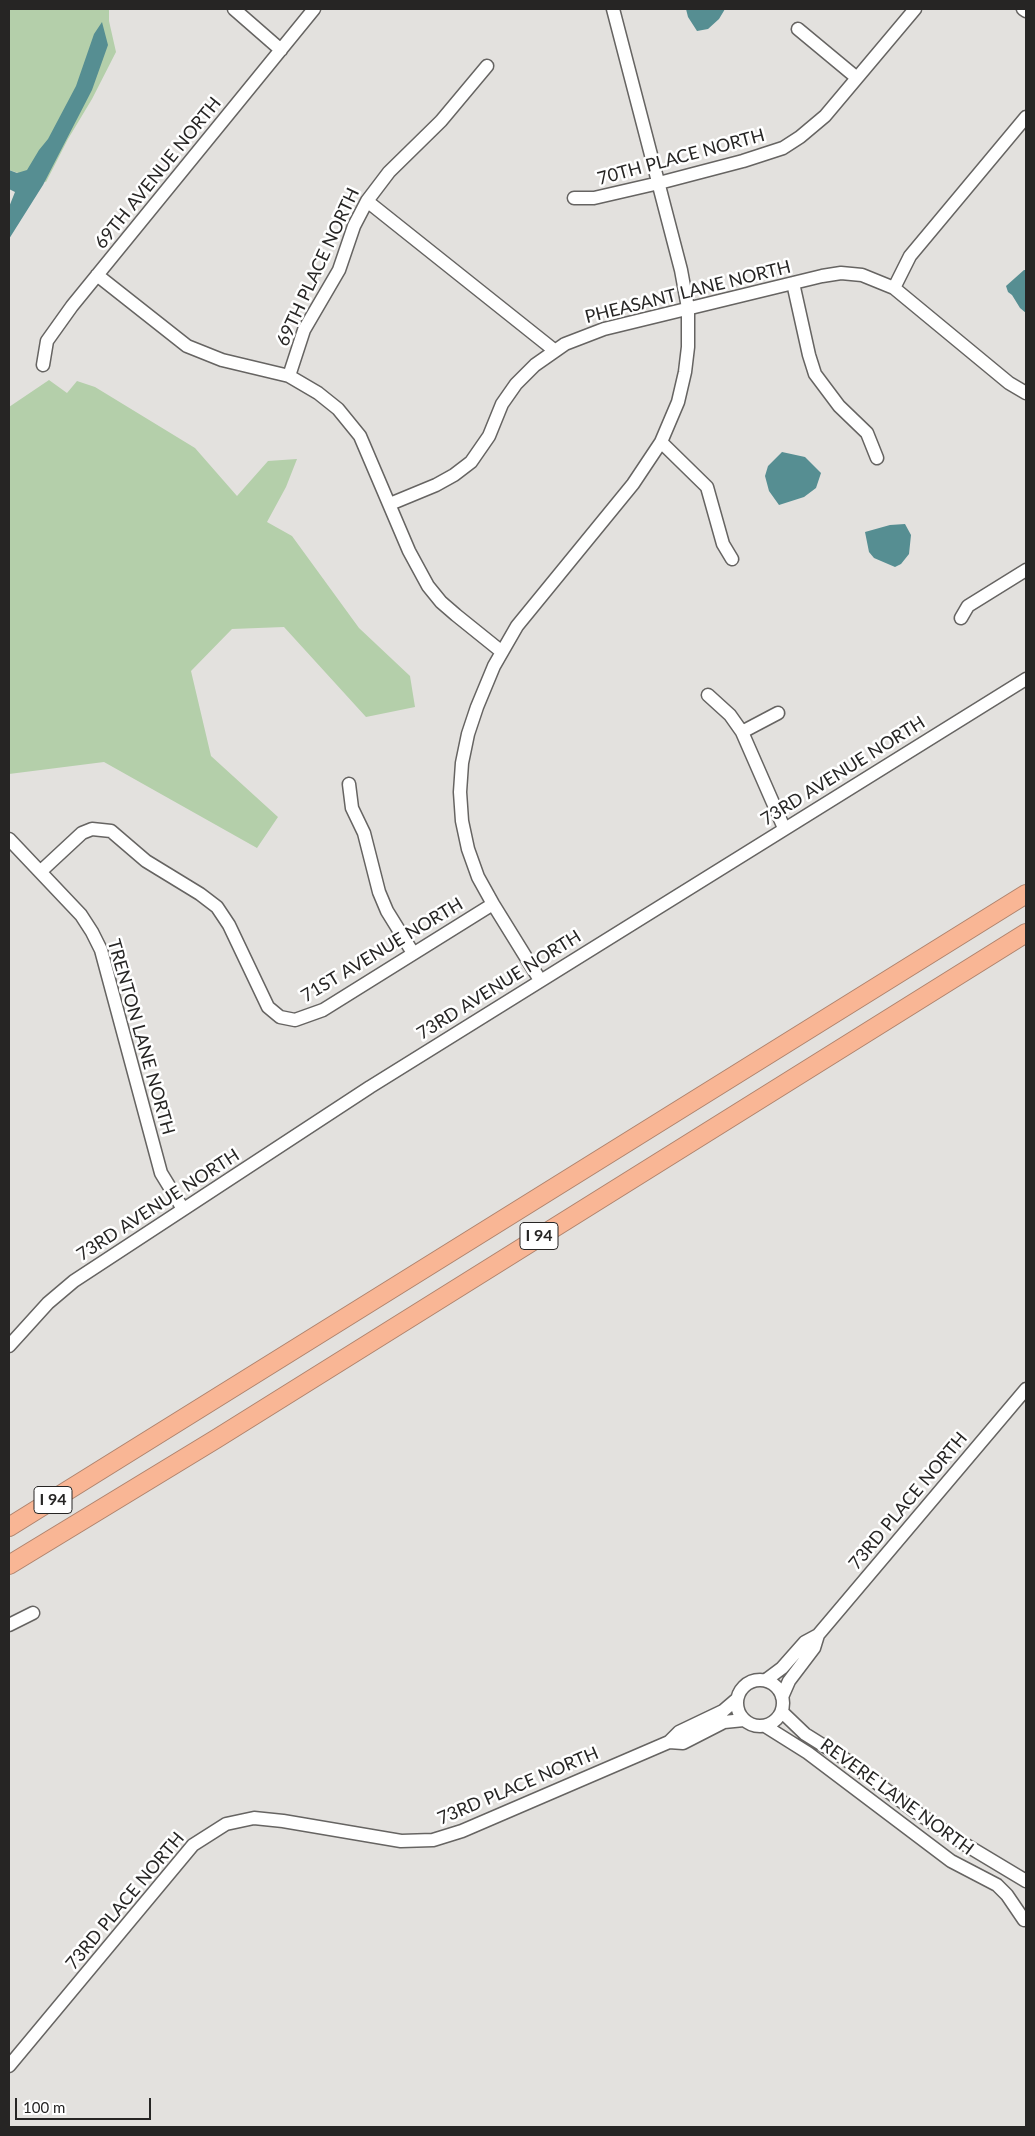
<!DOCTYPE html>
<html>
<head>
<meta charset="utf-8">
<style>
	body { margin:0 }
	#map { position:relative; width:1035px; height:2136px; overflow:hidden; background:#e3e1de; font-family:Lato,sans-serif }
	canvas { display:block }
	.frame { position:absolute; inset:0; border:10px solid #262524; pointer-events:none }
	.scale { position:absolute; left:15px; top:2098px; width:136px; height:22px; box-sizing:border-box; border:2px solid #262524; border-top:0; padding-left:6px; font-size:15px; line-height:18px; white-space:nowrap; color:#262524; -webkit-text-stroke:4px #fff; paint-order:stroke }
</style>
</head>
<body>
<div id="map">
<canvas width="1035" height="2136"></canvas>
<div class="frame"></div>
<div class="scale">100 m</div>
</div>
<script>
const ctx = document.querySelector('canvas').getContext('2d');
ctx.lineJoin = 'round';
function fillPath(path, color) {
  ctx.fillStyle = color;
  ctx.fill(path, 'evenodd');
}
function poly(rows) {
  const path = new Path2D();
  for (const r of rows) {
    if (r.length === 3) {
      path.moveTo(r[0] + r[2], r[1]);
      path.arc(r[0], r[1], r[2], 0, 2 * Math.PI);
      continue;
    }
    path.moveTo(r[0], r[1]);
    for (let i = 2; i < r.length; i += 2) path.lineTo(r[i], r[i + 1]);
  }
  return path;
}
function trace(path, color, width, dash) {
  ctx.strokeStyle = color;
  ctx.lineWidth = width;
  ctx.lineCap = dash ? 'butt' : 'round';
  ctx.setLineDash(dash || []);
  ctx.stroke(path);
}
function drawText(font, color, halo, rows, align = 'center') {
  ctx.font = font + ' Lato,sans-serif';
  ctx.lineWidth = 5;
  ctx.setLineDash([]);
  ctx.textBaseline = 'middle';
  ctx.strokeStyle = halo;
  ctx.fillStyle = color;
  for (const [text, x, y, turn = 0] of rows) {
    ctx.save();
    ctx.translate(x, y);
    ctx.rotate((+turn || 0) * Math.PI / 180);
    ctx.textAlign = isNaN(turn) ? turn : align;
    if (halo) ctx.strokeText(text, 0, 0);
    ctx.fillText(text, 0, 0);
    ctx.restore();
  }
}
fillPath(poly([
	[9,9,109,9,109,21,116,52,92,99,68,139,46,182,9,170],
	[49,380,67,393,77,381,95,387,195,448,237,496,268,461,297,459,286,487,267,522,292,536,359,628,410,676,415,707,366,717,284,627,232,629,191,671,211,756,278,817,257,848,104,762,9,774,9,407]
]), '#b4cfaa');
fillPath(poly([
	[686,9,725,9,719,19,708,29,697,31,688,17],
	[102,22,108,45,92,90,43,185,9,239,9,207,15,192,9,189,9,170,17,173,27,170,39,150,48,139,76,86,94,34],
	[1024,270,1026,270,1026,313,1020,308,1012,295,1008,292,1006,286],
	[782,452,805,457,821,473,816,488,804,497,779,505,769,491,765,476,768,466],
	[905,524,911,535,909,554,901,564,895,567,874,558,869,552,865,532,890,525]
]), '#568e92');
const minor = poly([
	[234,9,281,50],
	[1023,9,1026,11],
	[798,29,857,78],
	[574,198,594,198,659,183,743,161,783,148,800,137,825,116,915,9],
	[367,201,554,350],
	[97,275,187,346,222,360,289,376,318,393,338,409,360,436,409,551,428,586,441,602,456,615,502,652],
	[793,283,809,355,815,374,839,406,867,433,877,458],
	[894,288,910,256,1026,117],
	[43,365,47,341,72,306,314,9],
	[289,376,304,330,339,270,354,226,367,201,389,172,441,121,487,66],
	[661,442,707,487,723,544,732,559],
	[390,504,436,485,454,475,471,462,489,436,502,404,516,384,535,365,565,344,604,329,822,276,841,273,862,275,894,288,1009,383,1026,393],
	[961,618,968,606,1026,570],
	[708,695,730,715,742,732,784,828],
	[742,732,778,713],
	[349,784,352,808,364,833,379,892,387,911,413,953],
	[9,839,81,915,92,932,101,950,161,1173,183,1209],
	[40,872,82,833,92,829,111,831,146,861,200,894,217,907,229,925,268,1007,280,1017,295,1020,323,1010,493,904],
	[540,980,493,904,478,877,468,849,462,821,460,792,462,763,468,734,477,707,494,666,517,626,633,484,661,442,678,402,685,372,688,347,688,308,681,270,613,9],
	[9,1346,48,1303,74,1281,370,1087,1026,679],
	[9,1625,33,1613],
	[760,1703,23],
	[766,1680,782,1668,805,1642,818,1635,1026,1389],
	[782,1697,789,1681,814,1648,818,1635],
	[782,1712,805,1734,845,1759,913,1810,966,1845,1026,1881],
	[765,1726,808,1753,951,1861,997,1885,1007,1895,1024,1920],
	[669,1742,683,1743,724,1722,744,1720],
	[9,2066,193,1845,226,1824,254,1818,283,1821,401,1841,433,1840,462,1831,669,1742,679,1732,723,1711,737,1699]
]);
const highway = poly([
	[9,1527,1026,894],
	[9,1565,216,1439,1026,933]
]);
trace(minor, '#666462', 15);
trace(highway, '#af836d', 20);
trace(minor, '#fff', 12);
trace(highway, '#f9b695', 18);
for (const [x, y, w] of [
	[539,1236,38],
	[53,1500,38]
]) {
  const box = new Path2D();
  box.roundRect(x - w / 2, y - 13.5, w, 27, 4);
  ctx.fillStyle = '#fff';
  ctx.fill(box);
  trace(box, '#262524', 1);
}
drawText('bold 16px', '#262524', null, [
	["I 94",539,1236],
	["I 94",53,1500]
]);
drawText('18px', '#262524', '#fff', [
	["70TH PLACE NORTH",681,157,-15],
	["69TH AVENUE NORTH",158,173,-51],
	["69TH PLACE NORTH",318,267,-65],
	["PHEASANT LANE NORTH",688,292,-14],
	["73RD AVENUE NORTH",843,771,-32],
	["71ST AVENUE NORTH",382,950,-31],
	["73RD AVENUE NORTH",499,985,-32],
	["TRENTON LANE NORTH",141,1037,74],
	["73RD AVENUE NORTH",158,1205,-33],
	["73RD PLACE NORTH",908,1501,-50],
	["73RD PLACE NORTH",518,1786,-23],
	["REVERE LANE NORTH",897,1797,36],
	["73RD PLACE NORTH",125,1901,-50]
]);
</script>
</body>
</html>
